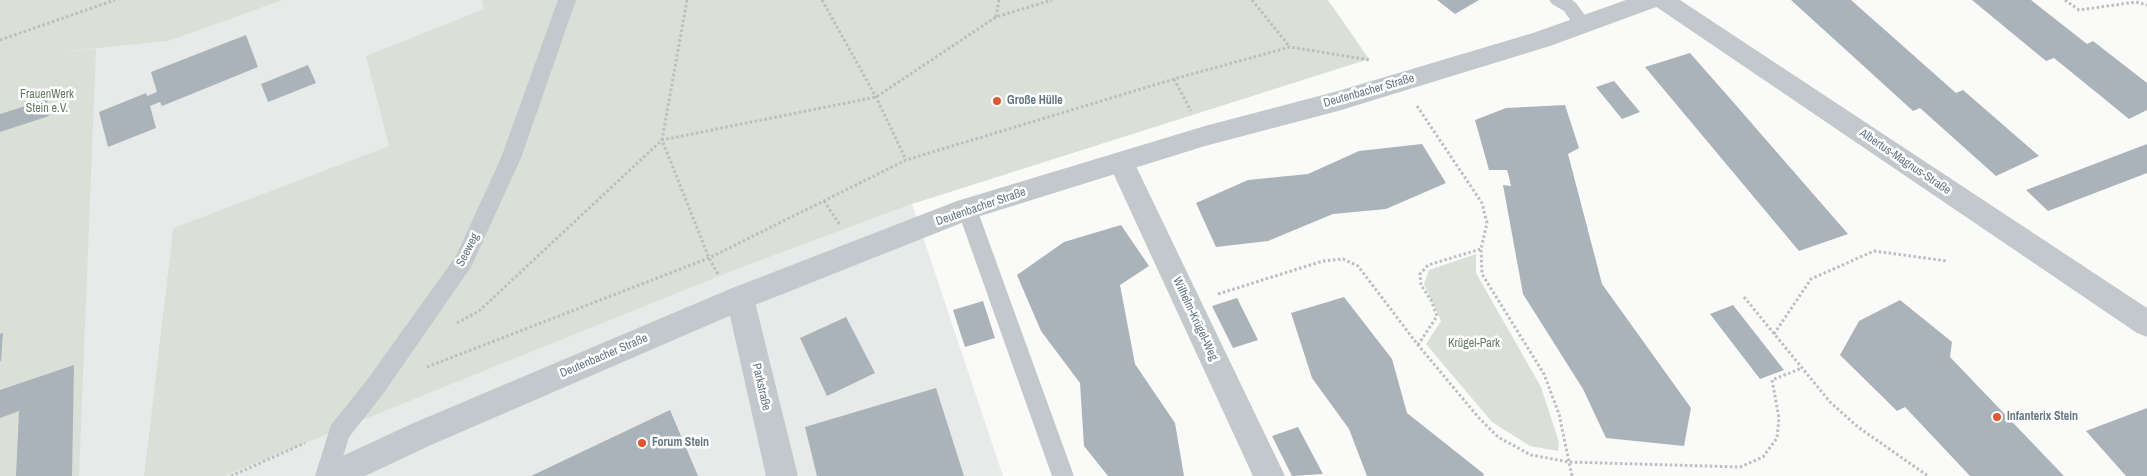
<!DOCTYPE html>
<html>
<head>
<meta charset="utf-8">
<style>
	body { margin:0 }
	canvas { display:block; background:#fafaf8 }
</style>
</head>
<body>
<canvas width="2147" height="476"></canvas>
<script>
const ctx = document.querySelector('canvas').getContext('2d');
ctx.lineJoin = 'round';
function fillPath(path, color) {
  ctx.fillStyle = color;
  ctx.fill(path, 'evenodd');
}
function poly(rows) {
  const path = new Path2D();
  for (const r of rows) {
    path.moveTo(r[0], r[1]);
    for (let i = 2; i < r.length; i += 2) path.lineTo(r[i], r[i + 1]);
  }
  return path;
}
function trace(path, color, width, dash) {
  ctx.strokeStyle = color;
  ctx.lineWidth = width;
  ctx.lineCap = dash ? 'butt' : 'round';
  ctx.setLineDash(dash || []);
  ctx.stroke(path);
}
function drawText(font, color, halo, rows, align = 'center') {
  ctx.font = font + ' "Archivo Narrow",sans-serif';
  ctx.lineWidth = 5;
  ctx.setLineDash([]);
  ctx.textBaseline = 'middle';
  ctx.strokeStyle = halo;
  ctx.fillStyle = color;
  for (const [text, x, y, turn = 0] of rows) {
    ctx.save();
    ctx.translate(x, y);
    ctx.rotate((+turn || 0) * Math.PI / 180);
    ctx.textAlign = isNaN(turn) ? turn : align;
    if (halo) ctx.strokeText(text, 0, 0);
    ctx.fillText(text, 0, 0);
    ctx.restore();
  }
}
fillPath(poly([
	[283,0,482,0,485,9,367,56,390,146,173,228,144,476,0,476,0,57,169,41],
	[912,204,1003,476,224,476,732,271]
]), '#e8e9e9');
fillPath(poly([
	[0,0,283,0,169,41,48,53,96,49,79,476,0,476],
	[482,0,1328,0,1369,59,912,204,732,271,224,476,144,476,173,228,389,146,366,56,484,9],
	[1476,254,1476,273,1541,387,1559,442,1558,451,1530,446,1492,422,1426,344,1441,321,1424,284,1429,270]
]), '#dadfd7');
fillPath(poly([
	[1437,0,1479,0,1455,14],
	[1791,0,1851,0,1956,93,1963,90,2039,156,1996,176,1920,108,1913,111],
	[1972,0,2031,0,2087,44,2093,41,2147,83,2147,110,2129,119,2054,58,2046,61],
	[246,35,258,67,162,106,160,102,150,106,156,128,108,147,99,112,146,93,147,96,157,92,151,72],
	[1690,53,1727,95,1848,234,1799,251,1645,67],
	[308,65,316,83,268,102,261,84],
	[1614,81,1640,112,1622,119,1596,87],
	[48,99,49,116,0,132,0,114],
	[1565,105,1579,148,1568,154,1602,284,1691,408,1684,446,1606,438,1583,389,1523,294,1503,185,1511,186,1509,177,1507,170,1489,170,1475,120,1506,108],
	[1422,144,1446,183,1386,209,1333,214,1268,241,1216,247,1196,203,1248,180,1308,174,1359,151],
	[2147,144,2147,173,2048,211,2026,190],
	[1121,225,1149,266,1120,285,1135,364,1175,423,1184,476,1108,476,1084,446,1080,383,1041,331,1017,275,1064,242],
	[1344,297,1392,359,1407,413,1484,474,1483,476,1367,476,1349,429,1312,378,1291,313],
	[1237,298,1258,340,1233,348,1212,306],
	[1900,300,1952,342,1950,357,2064,476,1970,476,1905,407,1897,411,1840,355,1859,321],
	[983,301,995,338,965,347,953,310],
	[1733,305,1784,370,1760,379,1710,314],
	[846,317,875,373,827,396,800,338],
	[3,333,1,361,0,361,0,334],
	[74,365,72,476,16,476,19,411,0,418,0,390],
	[936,388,964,476,817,476,805,427],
	[2147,408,2147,476,2126,476,2086,431],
	[670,410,698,476,531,476],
	[1298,427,1323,474,1292,476,1272,436]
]), '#aab3b9');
trace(poly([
	[687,0,662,140,709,258,718,274],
	[822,0,876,97,906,160],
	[1252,0,1290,47],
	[2065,0,2079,10,2136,2,2147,5],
	[996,17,999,0],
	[0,40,115,0],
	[1174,79,1191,111],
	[1417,106,1482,203,1487,223,1481,249,1482,274,1544,374,1559,414,1572,476],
	[824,201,840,225],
	[1218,294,1323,261,1343,259,1358,266,1418,345,1479,418,1498,437,1531,455,1569,462,1740,467,1763,457,1777,438,1779,418,1772,380,1802,368],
	[1744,297,1830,402,1858,427,1928,476],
	[457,323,479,311,662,140,876,97,996,17,1052,0],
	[1774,334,1811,279,1874,251,1947,261],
	[1418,345,1437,316,1431,300,1421,285,1420,274,1428,265,1481,249],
	[427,367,709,258,906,160,1174,79,1290,47,1370,60],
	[231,476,305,443]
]), '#bbbfc2', 3, [2.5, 2.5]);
fillPath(poly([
	[558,0,576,0,521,158,471,267,383,394,349,437,337,476,315,476,331,425,367,380,456,256,501,158,558,0],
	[1549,0,1572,0,1576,3,1593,26,1590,31,1584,32,1578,31,1564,11,1552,4,1549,0],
	[967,201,974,203,977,209,1074,476,1052,476,957,209,960,203,967,201]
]), '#c3c8cc');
fillPath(poly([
	[1651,0,1680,0,2147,308,2147,337,2137,333,1655,6,1651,0],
	[1121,152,1130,155,1134,162,1285,476,1253,476,1108,162,1112,155,1121,152],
	[740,286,750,289,754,298,798,476,766,476,726,298,730,289,740,286]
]), '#c3c8cc');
fillPath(poly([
	[1626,0,1663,0,1659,6,1550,46,1338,111,1205,146,974,218,750,307,431,445,365,476,316,476,321,466,409,425,730,289,957,201,1205,126,1338,91,1533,33,1626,0]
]), '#c3c8cc');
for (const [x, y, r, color] of [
	[997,101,5,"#e4572e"],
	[1997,417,5,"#e4572e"],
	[642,443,5,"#e4572e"]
]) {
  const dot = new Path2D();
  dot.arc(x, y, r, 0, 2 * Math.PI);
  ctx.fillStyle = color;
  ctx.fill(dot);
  trace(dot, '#fff', 2);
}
drawText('12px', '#657683', '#fff', [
	["Deutenbacher Straße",1369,91,-16],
	["Albertus-Magnus-Straße",1905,162,34],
	["Deutenbacher Straße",981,207,-19],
	["Seeweg",468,250,-63],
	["Wilhelm-Krügel-Weg",1195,319,65],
	["Deutenbacher Straße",604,356,-23],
	["Parkstraße",761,387,77]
]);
drawText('12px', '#687a64', '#fff', [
	["FrauenWerk",47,95],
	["Stein e.V.",47,109],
	["Krügel-Park",1474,344]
]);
drawText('bold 12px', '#657683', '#fff', [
	["Große Hülle",1007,101],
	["Infanterix Stein",2007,417],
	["Forum Stein",652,443]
], 'left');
</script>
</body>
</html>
